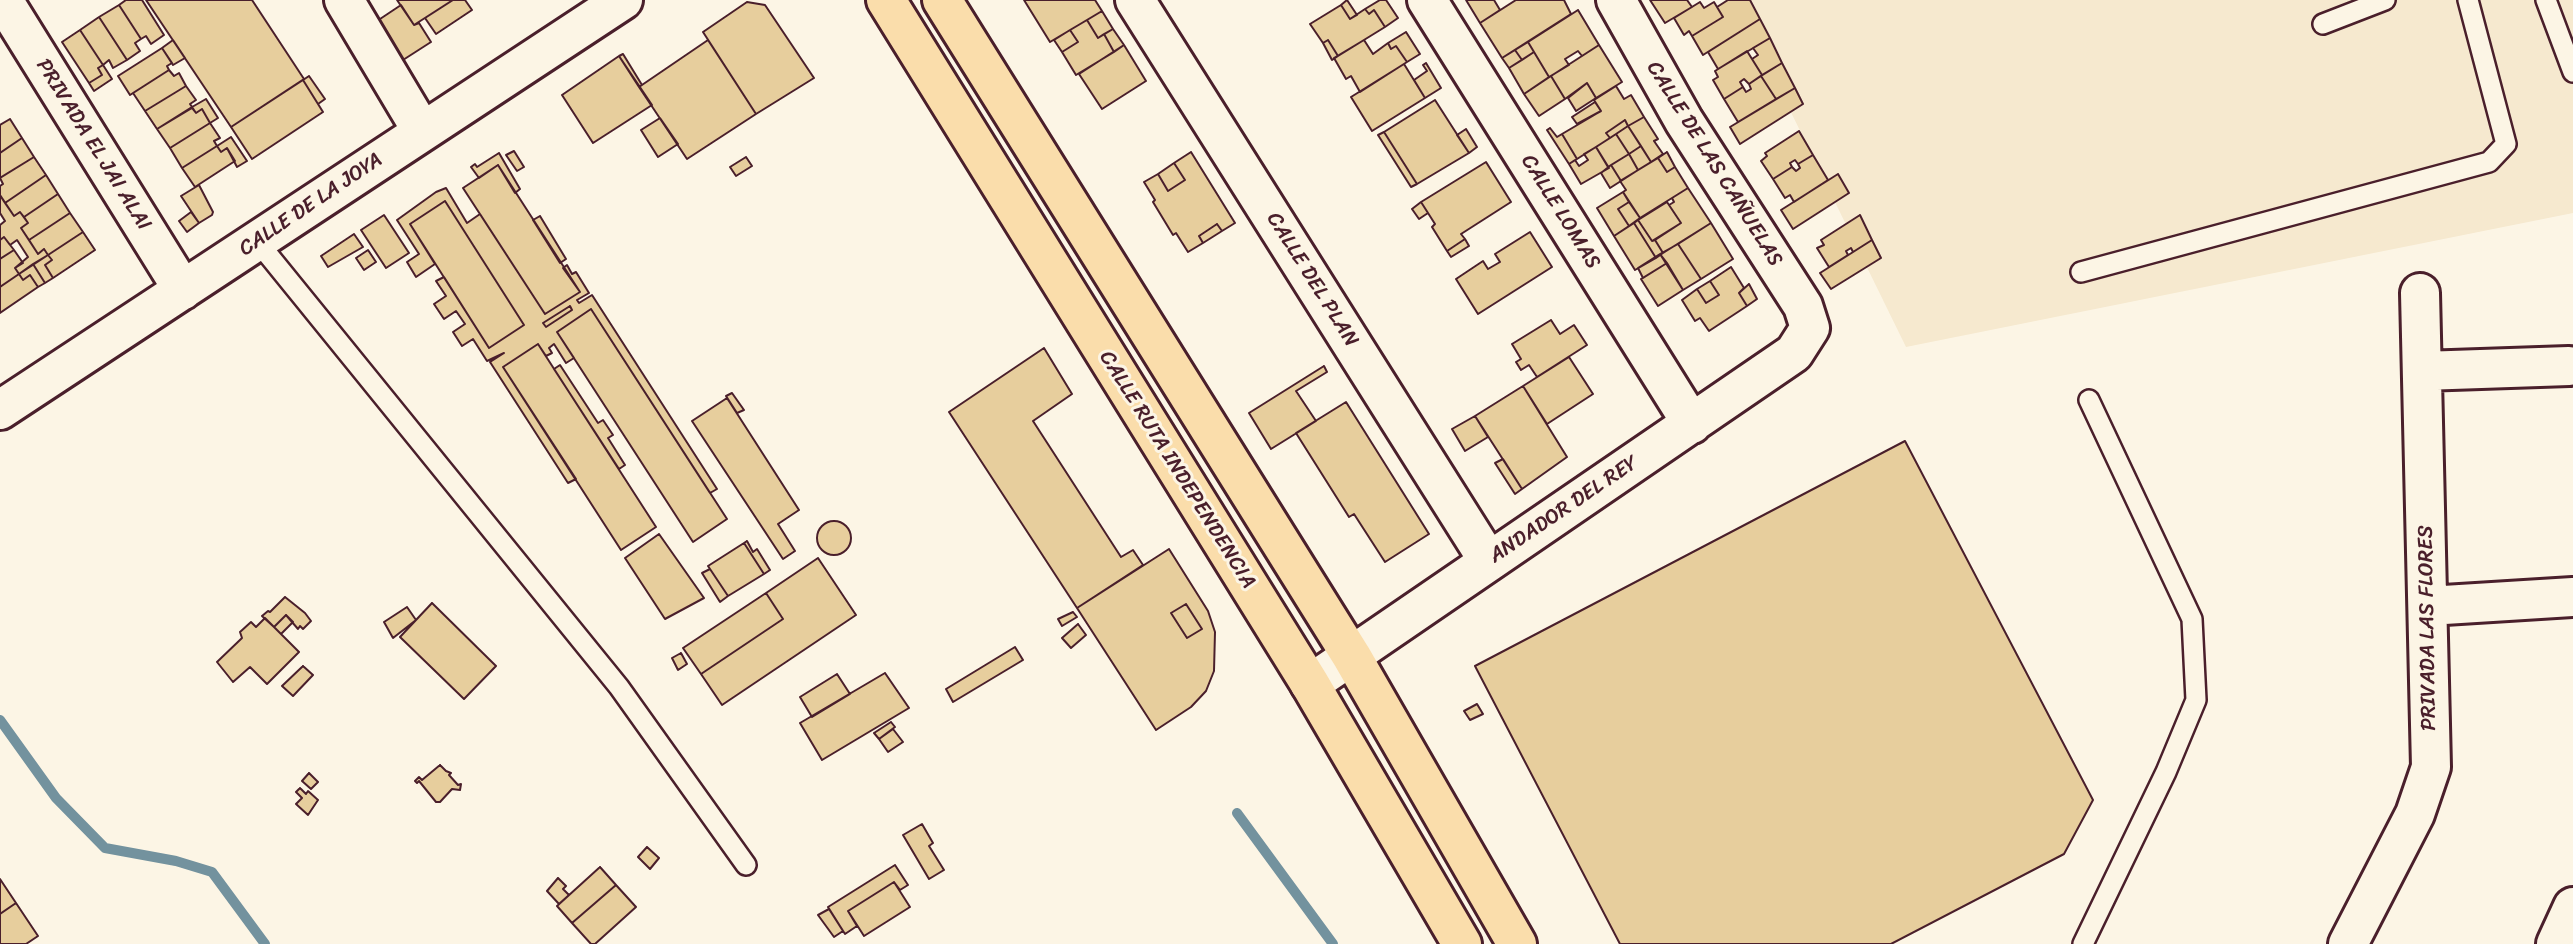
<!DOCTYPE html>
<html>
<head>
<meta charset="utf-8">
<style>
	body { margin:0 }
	canvas { display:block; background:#fcf5e5 }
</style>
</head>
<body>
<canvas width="2573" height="944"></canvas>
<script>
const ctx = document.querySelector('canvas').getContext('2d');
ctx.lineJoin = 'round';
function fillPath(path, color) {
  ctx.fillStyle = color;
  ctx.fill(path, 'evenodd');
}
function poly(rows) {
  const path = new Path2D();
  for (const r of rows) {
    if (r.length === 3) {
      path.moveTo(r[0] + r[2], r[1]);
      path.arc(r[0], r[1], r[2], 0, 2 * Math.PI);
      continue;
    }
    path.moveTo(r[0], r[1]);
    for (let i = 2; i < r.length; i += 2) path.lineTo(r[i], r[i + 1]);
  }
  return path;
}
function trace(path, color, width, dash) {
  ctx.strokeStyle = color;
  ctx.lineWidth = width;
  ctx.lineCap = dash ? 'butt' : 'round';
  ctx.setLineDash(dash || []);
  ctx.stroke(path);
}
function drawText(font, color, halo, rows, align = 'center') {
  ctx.font = font + ' Sriracha,sans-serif';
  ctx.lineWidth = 6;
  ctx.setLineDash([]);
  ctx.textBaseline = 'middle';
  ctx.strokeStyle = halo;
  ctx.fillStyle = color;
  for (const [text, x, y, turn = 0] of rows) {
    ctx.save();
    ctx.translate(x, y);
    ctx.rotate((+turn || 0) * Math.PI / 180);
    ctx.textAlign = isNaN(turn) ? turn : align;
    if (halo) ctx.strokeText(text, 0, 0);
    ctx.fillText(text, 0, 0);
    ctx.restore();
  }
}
fillPath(poly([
	[1736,0,2573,0,2573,213,1906,347]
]), '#f6e9cf');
trace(poly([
	[0,720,56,798,105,848,176,861,212,872,265,944],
	[1237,813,1333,944]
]), '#73929e', 10);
const building = poly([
	[126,0,142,0,164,35,151,44,146,36,141,39,119,5,126,0],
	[146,0,252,0,304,79,231,127,146,0],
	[397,0,453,0,414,25,397,0],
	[453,0,465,0,472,10,436,34,425,18,453,0],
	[1024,0,1095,0,1102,11,1050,42,1024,0],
	[1347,0,1357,15,1350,19,1341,5,1347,0],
	[1380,0,1386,0,1398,18,1385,27,1374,10,1369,14,1365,9,1380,0],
	[1466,0,1494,0,1500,10,1480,23,1466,0],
	[1516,0,1564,0,1571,14,1502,58,1480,23,1516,0],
	[1650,0,1687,0,1692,7,1665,23,1650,0],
	[1728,0,1750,0,1760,19,1703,55,1692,36,1723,17,1717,7,1728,0],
	[747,2,765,5,814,78,756,114,703,32,747,2],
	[1700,2,1704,8,1714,2,1723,17,1692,36,1689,31,1684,35,1674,18,1700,2],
	[119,5,141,39,135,43,140,51,127,60,99,17,119,5],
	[401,5,414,25,419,23,431,42,403,60,377,21,401,5],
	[1341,5,1350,19,1365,9,1369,14,1374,10,1385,27,1338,56,1328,40,1323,43,1310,24,1341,5],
	[1578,10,1599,45,1582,56,1578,51,1565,59,1569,65,1549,77,1528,42,1578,10],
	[1102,11,1113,29,1098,38,1087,20,1102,11],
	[99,17,127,60,113,68,109,60,103,65,80,30,99,17],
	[1760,19,1770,38,1718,69,1708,52,1760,19],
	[1087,20,1098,38,1104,34,1114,52,1076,75,1062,52,1078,42,1070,30,1087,20],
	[1113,29,1124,45,1114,52,1104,34,1113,29],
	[80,30,103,65,98,68,102,75,89,83,62,42,80,30],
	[1070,30,1078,42,1062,52,1054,40,1070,30],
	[1406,32,1420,54,1407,62,1396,46,1391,49,1388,43,1406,32],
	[1770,38,1782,63,1762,75,1752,59,1758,55,1753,48,1770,38],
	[173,40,185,58,173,65,162,48,173,40],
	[708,40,756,114,687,159,639,87,708,40],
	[1328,40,1338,56,1332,60,1323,43,1328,40],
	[1364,40,1373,54,1388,43,1391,49,1396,46,1407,62,1360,92,1351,76,1346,79,1334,58,1364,40],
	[1528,42,1534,52,1522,60,1515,50,1528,42],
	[1124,45,1146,81,1102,109,1079,74,1124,45],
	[1599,45,1622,82,1596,98,1587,83,1565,99,1551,76,1599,45],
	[162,48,172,63,167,66,169,70,130,95,118,76,162,48],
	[1515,50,1522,60,1509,68,1502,58,1515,50],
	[1747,51,1762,75,1749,84,1744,79,1740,82,1743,87,1724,99,1713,80,1718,77,1715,71,1747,51],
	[1534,52,1549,77,1524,94,1509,68,1534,52],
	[623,54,642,85,639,87,619,56,623,54],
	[619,56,652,105,593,143,562,95,619,56],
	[1426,63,1441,88,1425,98,1414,80,1427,71,1423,65,1426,63],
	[1782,63,1795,88,1776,99,1761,76,1782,63],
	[1404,64,1425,98,1372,131,1351,97,1404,64],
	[103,65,112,79,94,91,89,83,102,75,98,68,103,65],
	[169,70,174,76,179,73,186,86,145,111,133,93,169,70],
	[309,76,325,99,318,104,303,80,309,76],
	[1551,76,1565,99,1539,116,1524,94,1551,76],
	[1761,76,1776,99,1738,122,1724,99,1743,87,1746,92,1751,89,1749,84,1761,76],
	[303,80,323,112,252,159,231,127,303,80],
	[1587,83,1596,98,1576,111,1568,98,1587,83],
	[186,86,196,100,190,104,192,107,157,129,145,111,186,86],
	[1616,86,1624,99,1631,95,1644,117,1628,126,1625,120,1606,133,1610,138,1577,159,1562,134,1601,111,1594,100,1616,86],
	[1795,88,1803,104,1740,144,1730,127,1795,88],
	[206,99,218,118,210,123,202,109,196,113,192,107,206,99],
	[1435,100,1469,153,1417,184,1384,132,1435,100],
	[1595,102,1601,111,1577,124,1572,117,1595,102],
	[192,108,196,113,202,109,210,123,170,148,157,129,192,108],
	[1644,117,1658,139,1654,141,1663,154,1651,162,1628,126,1644,117],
	[660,118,678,144,658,157,641,130,660,118],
	[10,119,22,138,0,153,0,125,10,119],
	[1625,120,1628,126,1610,138,1606,133,1625,120],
	[210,123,220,138,214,141,217,146,182,168,170,148,210,123],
	[1628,126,1641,146,1629,154,1616,134,1628,126],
	[1550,128,1557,137,1562,134,1577,159,1569,164,1547,130,1550,128],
	[1466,129,1477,147,1469,153,1457,135,1466,129],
	[1799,131,1813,155,1798,164,1795,160,1790,163,1792,167,1773,179,1761,161,1767,156,1765,153,1799,131],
	[1384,132,1417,184,1411,187,1378,135,1384,132],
	[1616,134,1629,154,1608,167,1596,147,1616,134],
	[231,137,247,161,237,167,227,148,221,152,217,146,231,137],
	[22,138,34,157,0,178,0,153,22,138],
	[217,146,221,152,227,148,235,161,195,187,182,168,217,146],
	[1641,146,1651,162,1638,170,1629,154,1641,146],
	[1596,147,1609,168,1581,184,1569,164,1575,160,1579,166,1588,160,1584,154,1596,147],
	[514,151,524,167,517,171,506,155,514,151],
	[1191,152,1235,223,1222,231,1217,224,1199,236,1203,243,1188,252,1176,233,1173,235,1153,202,1155,200,1144,182,1158,174,1168,191,1185,180,1174,163,1191,152],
	[1667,152,1675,167,1667,172,1658,158,1667,152],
	[499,153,520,189,515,193,498,165,479,178,471,167,475,164,477,167,499,153],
	[1629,154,1638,170,1621,181,1611,165,1629,154],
	[1813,155,1828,180,1794,202,1790,195,1785,198,1773,179,1792,167,1796,171,1800,168,1798,164,1813,155],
	[34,157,46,175,5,203,0,195,0,186,3,184,0,178,34,157],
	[746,157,752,166,736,176,730,167,746,157],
	[1658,158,1667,172,1675,167,1688,188,1640,218,1623,192,1626,190,1620,181,1658,158],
	[1486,162,1511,202,1461,234,1465,239,1447,251,1432,227,1435,224,1421,202,1486,162],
	[1174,163,1185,180,1168,191,1158,174,1174,163],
	[498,165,580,292,545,314,463,188,498,165],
	[1611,165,1621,181,1610,188,1601,173,1611,165],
	[1838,174,1849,193,1793,229,1781,210,1838,174],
	[46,175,58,194,24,217,20,212,14,216,5,203,46,175],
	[199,185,213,212,212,215,199,223,181,196,199,185],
	[446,188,467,223,480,214,545,314,580,292,563,268,567,265,572,274,576,272,589,293,577,300,579,303,592,295,717,489,710,493,591,309,557,332,574,358,566,363,554,344,549,348,552,353,546,356,538,344,503,367,576,479,568,483,490,362,504,353,487,361,473,339,462,346,453,332,465,324,456,311,444,319,434,304,446,296,436,281,444,277,489,348,524,325,445,201,410,224,435,264,416,277,407,262,419,254,397,220,436,192,446,188],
	[570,306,572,310,546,327,543,323,570,306],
	[1688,188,1711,223,1663,253,1655,240,1681,223,1669,205,1674,202,1672,198,1688,188],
	[1623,192,1629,202,1618,209,1629,226,1614,236,1597,208,1623,192],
	[58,194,70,213,29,240,21,228,28,223,24,217,58,194],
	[0,195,14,216,20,212,28,223,21,228,38,254,44,249,48,255,19,274,15,268,28,257,17,240,10,245,4,237,0,240,0,225,5,221,0,213,0,195],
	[445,201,524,325,489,348,410,224,445,201],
	[1421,202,1428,213,1419,219,1412,209,1421,202],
	[1629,202,1640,218,1629,226,1618,209,1629,202],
	[1667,202,1681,223,1652,241,1638,220,1667,202],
	[191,212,199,223,187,232,179,221,191,212],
	[70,213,83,232,48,255,44,249,38,254,29,240,70,213],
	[384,215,409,253,386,268,361,230,384,215],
	[1860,215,1872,240,1853,252,1851,248,1846,251,1848,255,1829,267,1817,248,1824,245,1821,240,1860,215],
	[540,216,566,259,560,263,533,220,540,216],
	[1638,220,1652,241,1655,240,1663,253,1656,258,1634,223,1638,220],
	[1634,223,1656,258,1635,270,1614,236,1634,223],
	[1711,223,1733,259,1701,279,1678,244,1711,223],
	[1217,224,1222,231,1203,243,1199,236,1217,224],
	[83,232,95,250,53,278,45,265,52,260,48,255,83,232],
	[1530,232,1552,267,1478,314,1456,279,1483,261,1488,269,1500,262,1495,254,1530,232],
	[354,234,363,247,328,267,321,256,354,234],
	[4,237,14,250,0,259,0,240,4,237],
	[1465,239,1469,246,1451,257,1447,251,1465,239],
	[1872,240,1881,258,1831,289,1820,273,1872,240],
	[1678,244,1701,279,1683,290,1660,254,1678,244],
	[14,250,23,263,15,268,19,274,0,287,0,259,14,250],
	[368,250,376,262,364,270,356,258,368,250],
	[1660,254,1667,263,1643,278,1638,268,1660,254],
	[48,255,52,260,45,265,53,278,45,283,33,264,48,255],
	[1667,263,1683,290,1658,306,1641,279,1667,263],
	[33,264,45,283,38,287,30,275,23,280,19,274,33,264],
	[1731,267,1744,288,1739,293,1747,306,1709,331,1700,318,1695,321,1682,300,1697,289,1706,303,1719,295,1710,281,1731,267],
	[19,274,23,280,30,275,38,287,0,313,0,287,19,274],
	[1710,281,1719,295,1706,303,1697,289,1710,281],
	[1749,284,1757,299,1747,306,1739,293,1749,284],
	[570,306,572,310,546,327,543,323,570,306],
	[591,309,727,519,693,542,557,332,591,309],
	[1551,320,1560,334,1574,325,1587,345,1537,377,1529,365,1521,370,1516,362,1521,359,1512,344,1551,320],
	[538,344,656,527,621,550,503,367,538,344],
	[1044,348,1072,394,1033,421,1121,557,1133,550,1143,565,1077,608,949,412,1044,348],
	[1569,357,1593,394,1547,424,1523,386,1569,357],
	[560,365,598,423,603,420,613,435,608,438,625,465,619,469,554,369,560,365],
	[1324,366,1327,372,1296,391,1316,421,1271,449,1249,413,1324,366],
	[1523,386,1567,457,1522,489,1475,416,1523,386],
	[732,393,744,410,737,413,726,396,732,393],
	[727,398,799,510,778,524,795,551,783,559,692,421,727,398],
	[1346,402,1429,534,1385,562,1354,514,1349,517,1296,433,1346,402],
	[1475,416,1488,437,1465,451,1452,429,1475,416],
	[1905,441,2093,800,2064,854,1891,944,1620,944,1475,666,1905,441],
	[1503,459,1522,489,1515,494,1495,463,1503,459],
	[834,538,17],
	[659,534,704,598,665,619,625,558,659,534],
	[747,541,753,552,757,549,770,570,764,574,744,543,747,541],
	[744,543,764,574,728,596,708,566,744,543],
	[1169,549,1208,611,1215,632,1214,671,1206,691,1191,707,1156,730,1077,608,1169,549],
	[1186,604,1202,629,1187,638,1171,613,1186,604],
	[818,558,856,615,722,705,701,674,783,619,766,593,818,558],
	[710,569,728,596,720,602,702,573,710,569],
	[766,593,783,619,701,674,683,648,766,593],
	[285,597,305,613,311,621,303,629,300,626,298,629,286,615,274,627,262,616,268,611,270,612,285,597],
	[432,603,496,666,464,699,400,637,432,603],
	[1186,604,1202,629,1187,638,1171,613,1186,604],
	[407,607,416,620,393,638,384,622,407,607],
	[1073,612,1077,617,1062,626,1058,619,1073,612],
	[286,615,293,622,281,634,274,627,286,615],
	[265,618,299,652,267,684,250,667,233,682,217,662,242,638,240,632,251,622,256,627,265,618],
	[1078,624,1086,635,1071,648,1062,638,1078,624],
	[1015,647,1023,660,953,702,946,689,1015,647],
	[681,653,687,664,678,670,672,658,681,653],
	[303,666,313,675,293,696,282,686,303,666],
	[885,673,909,708,822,760,800,723,885,673],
	[837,674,850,694,812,717,800,697,837,674],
	[1477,704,1483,714,1470,720,1464,711,1477,704],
	[891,722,895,727,879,739,874,733,891,722],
	[893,729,903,742,888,752,879,739,893,729],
	[440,765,446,771,451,773,449,775,458,785,461,784,460,790,452,789,440,802,436,802,419,781,417,783,415,781,419,777,422,780,440,765],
	[309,773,318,782,311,789,302,781,309,773],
	[300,788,306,794,308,791,318,800,308,815,296,804,302,798,296,792,300,788],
	[922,824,933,843,929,846,944,870,929,879,903,835,922,824],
	[647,847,659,858,650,869,638,857,647,847],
	[895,865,908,885,900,890,894,882,848,911,857,926,845,934,828,907,895,865],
	[600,867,616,885,572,923,557,906,600,867],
	[558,878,566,886,563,889,569,895,559,904,547,891,558,878],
	[0,879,16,903,0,914,0,879],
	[894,882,910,907,864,936,848,911,894,882],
	[616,885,636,907,595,944,591,944,572,923,616,885],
	[16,903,38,936,26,944,0,944,0,914,16,903],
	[829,909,843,931,834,937,818,915,829,909]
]);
fillPath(building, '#e7ce9d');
trace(building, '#4a1f2b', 2);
const lane = poly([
	[2546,0,2573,72],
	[2323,24,2385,0],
	[257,241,619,687,746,865],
	[2081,272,2489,162,2506,144,2468,0],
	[2083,944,2166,772,2196,700,2192,619,2089,400]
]);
const street = poly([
	[3,0,183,290],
	[344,0,422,131],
	[1135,0,1488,560],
	[1427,0,1692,424],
	[2422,371,2569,366],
	[0,410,623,0],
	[2428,606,2573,597],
	[1310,684,1794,353,1810,328,1803,306,1684,121,1616,0],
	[2348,944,2415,814,2431,767,2420,293]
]);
const secondary = poly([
	[2556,944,2573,907]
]);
const primary = poly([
	[886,0,1310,684,1462,944],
	[942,0,1352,657,1517,944]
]);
trace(lane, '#4a1f2b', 24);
trace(street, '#4a1f2b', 44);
trace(secondary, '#4a1f2b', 44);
trace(primary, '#4a1f2b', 44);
trace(lane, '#fcf5e5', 19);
trace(street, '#fcf5e5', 38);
trace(secondary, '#fcf5e5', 38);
trace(primary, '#faddab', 38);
drawText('21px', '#4a1f2b', '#fcf5e5', [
	["PRIVADA EL JAI ALAI",93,145,58],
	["CALLE DE LAS CAÑUELAS",1714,164,58],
	["CALLE DE LA JOYA",311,205,-34],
	["CALLE LOMAS",1560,212,58],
	["CALLE DEL PLAN",1312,280,58],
	["CALLE RUTA INDEPENDENCIA",1177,470,58],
	["ANDADOR DEL REY",1564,510,-34],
	["PRIVADA LAS FLORES",2428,628,-91]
]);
</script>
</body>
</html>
